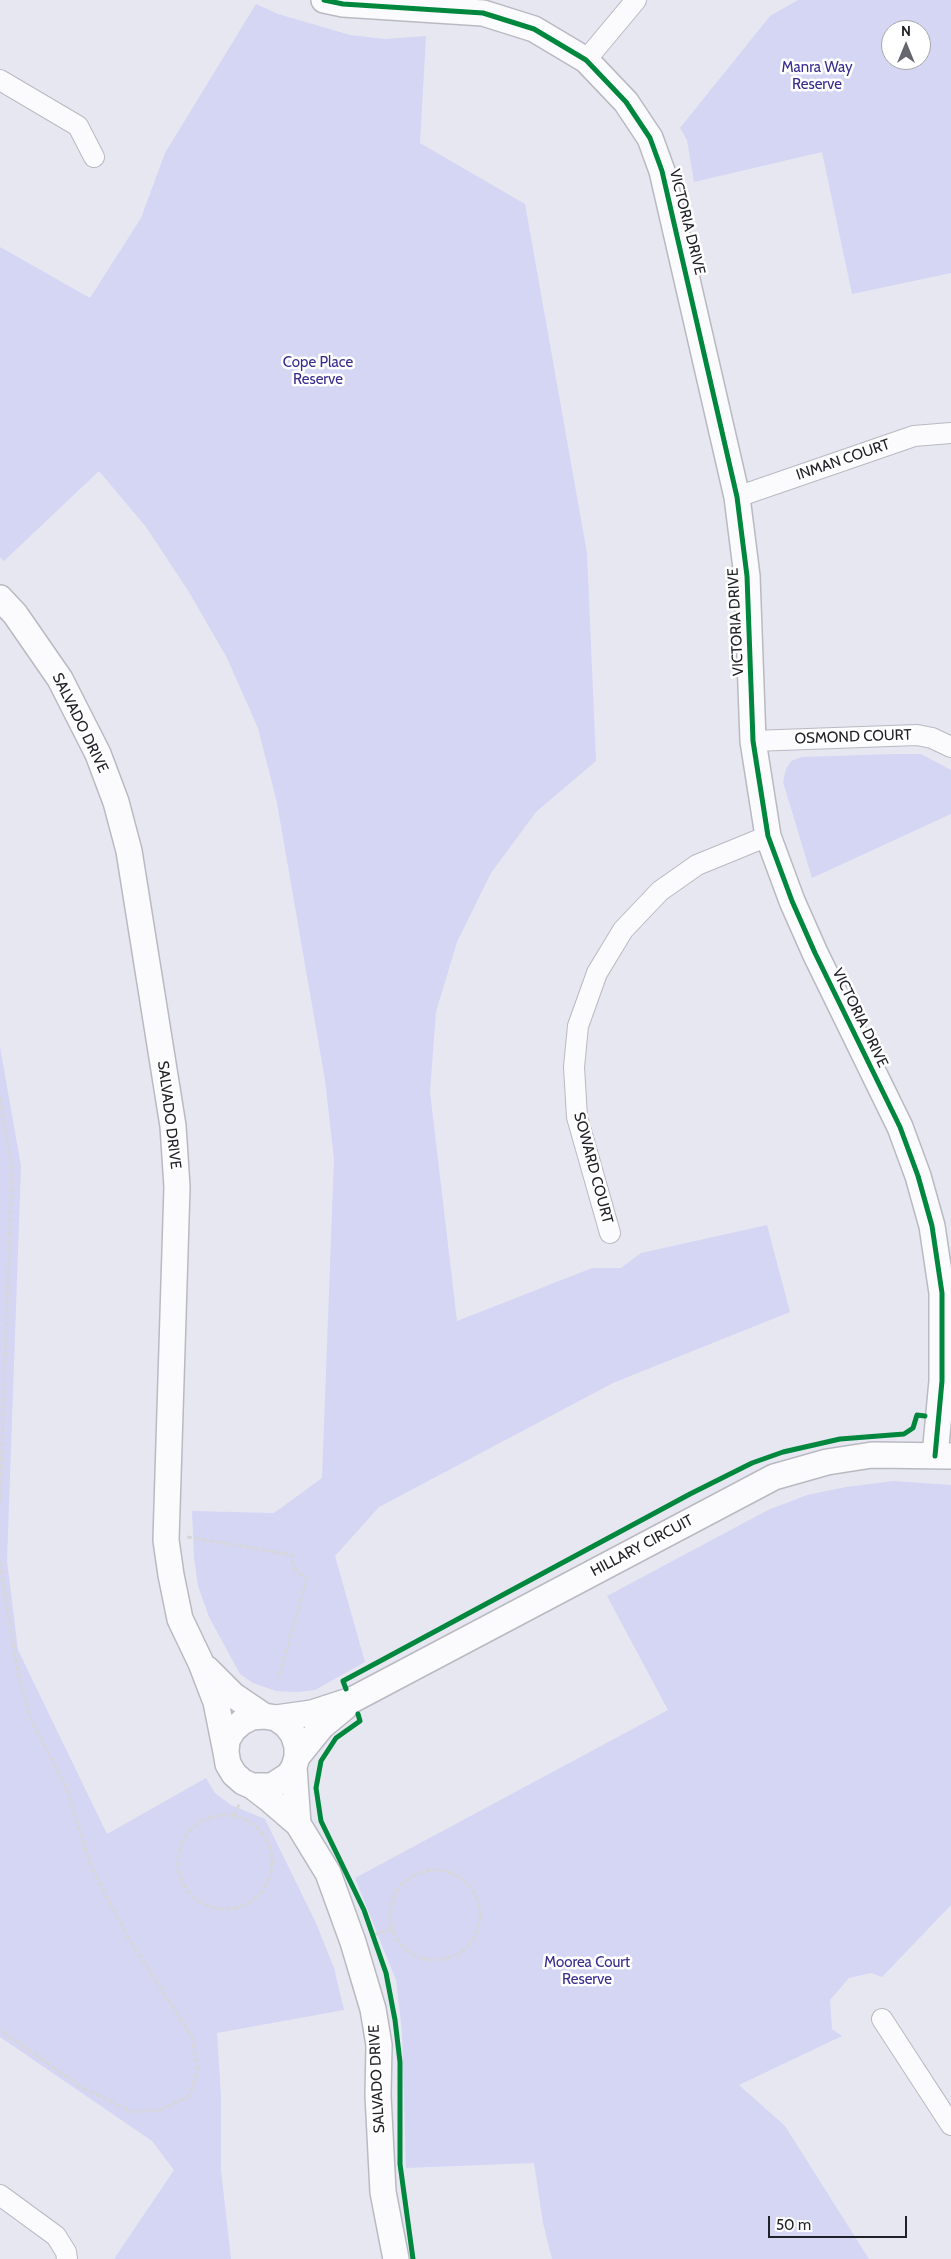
<!DOCTYPE html>
<html>
<head>
<meta charset="utf-8">
<style>
	body { margin:0 }
	#map { position:relative; width:951px; height:2259px; overflow:hidden; background:#e7e7f2; font-family:Cabin,sans-serif }
	canvas { display:block }
	.north { position:absolute; left:881px; top:20px; width:50px; height:50px; box-sizing:border-box; background:#fff; border:1px solid #a6a6a9; border-radius:50%; rotate:0deg; font-size:14px; font-weight:700; line-height:20px; text-align:center; color:#212128 }
	.north::after { content:''; display:block; margin:auto; width:18px; height:22px; background:#66666f; clip-path:polygon(50% 0,100% 100%,50% 72%,0 100%) }
	.scale { position:absolute; left:768px; top:2216px; width:139px; height:22px; box-sizing:border-box; border:2px solid #212128; border-top:0; padding-left:6px; font-size:15px; line-height:18px; white-space:nowrap; color:#212128; -webkit-text-stroke:4px #fff; paint-order:stroke }
</style>
</head>
<body>
<div id="map">
<canvas width="951" height="2259"></canvas>
<div class="north">N</div>
<div class="scale">50 m</div>
</div>
<script>
const ctx = document.querySelector('canvas').getContext('2d');
ctx.lineJoin = 'round';
function fillPath(path, color) {
  ctx.fillStyle = color;
  ctx.fill(path, 'evenodd');
}
function poly(rows) {
  const path = new Path2D();
  for (const r of rows) {
    if (r.length === 3) {
      path.moveTo(r[0] + r[2], r[1]);
      path.arc(r[0], r[1], r[2], 0, 2 * Math.PI);
      continue;
    }
    path.moveTo(r[0], r[1]);
    for (let i = 2; i < r.length; i += 2) path.lineTo(r[i], r[i + 1]);
  }
  return path;
}
function trace(path, color, width, dash) {
  ctx.strokeStyle = color;
  ctx.lineWidth = width;
  ctx.lineCap = dash ? 'butt' : 'round';
  ctx.setLineDash(dash || []);
  ctx.stroke(path);
}
function drawText(font, color, halo, rows, align = 'center') {
  ctx.font = font + ' Cabin,sans-serif';
  ctx.lineWidth = 5;
  ctx.setLineDash([]);
  ctx.textBaseline = 'middle';
  ctx.strokeStyle = halo;
  ctx.fillStyle = color;
  for (const [text, x, y, turn = 0] of rows) {
    ctx.save();
    ctx.translate(x, y);
    ctx.rotate((+turn || 0) * Math.PI / 180);
    ctx.textAlign = isNaN(turn) ? turn : align;
    if (halo) ctx.strokeText(text, 0, 0);
    ctx.fillText(text, 0, 0);
    ctx.restore();
  }
}
fillPath(poly([
	[798,0,951,0,951,273,852,294,822,152,694,182,687,140,680,128,770,16],
	[891,30,921,30,921,60,891,60],
	[256,4,278,14,350,35,385,39,426,36,420,143,525,204,587,553,596,761,536,812,491,873,457,942,436,1012,430,1092,457,1321,592,1268,621,1268,641,1253,767,1225,790,1312,613,1383,379,1507,335,1556,365,1662,315,1690,297,1692,276,1691,253,1683,240,1674,209,1617,198,1586,194,1558,192,1511,274,1513,322,1478,334,1159,325,1080,277,803,258,728,227,658,189,592,146,527,99,471,4,561,0,557,0,247,90,298,141,218,165,153],
	[894,754,921,754,951,770,951,814,812,878,783,782,786,769,791,761,802,757],
	[0,1047,21,1166,7,1561,18,1650,107,1834,206,1778,215,1793,231,1805,265,1819,316,1923,334,1968,344,2010,217,2033,221,2095,221,2170,231,2259,114,2259,174,2170,152,2141,0,2037],
	[894,1481,951,1485,951,1905,882,1977,871,1973,849,1978,830,2000,832,2029,842,2036,739,2085,785,2126,869,2259,552,2259,543,2223,534,2163,406,2168,402,2031,396,1980,355,1878,668,1710,607,1596,768,1510,807,1495,846,1487]
]), '#d4d6f4');
const minor = poly([
	[586,60,636,0],
	[0,80,78,126,94,157],
	[737,497,914,436,951,433],
	[753,741,917,735,932,738,951,747],
	[610,1233,577,1117,574,1067,578,1026,597,973,623,930,660,891,697,865,768,836],
	[882,2019,951,2125],
	[0,2195,56,2236,66,2252,67,2259]
]);
const tertiary = poly([
	[324,0,343,4,483,13,534,29,586,60,626,102,650,138,662,171,737,497,747,576,753,741,768,836,792,901,815,953,900,1127,918,1176,932,1226,942,1293,942,1381,935,1456],
	[0,598,15,614,60,679,98,754,116,802,129,851,173,1126,177,1187,166,1540,171,1575,180,1619,201,1663,216,1702,226,1752],
	[207,1669,233,1695,264,1716],
	[276,1718,312,1713,352,1700,774,1477,827,1462,872,1455,951,1456],
	[297,1757,322,1726,345,1707],
	[294,1767,289,1775,272,1786,252,1786,243,1782,234,1774,228,1764,226,1752,227,1740,233,1730,242,1722,252,1717,264,1716,276,1718,286,1725,293,1734,297,1746,297,1757,294,1767,298,1824],
	[252,1786,269,1799,298,1824,328,1873,353,1942,373,2009,379,2045,378,2095,383,2192,396,2259]
]);
trace(minor, '#b9b9c2', 22);
trace(tertiary, '#b9b9c2', 28);
trace(poly([
	[0,1098,12,1169,0,1503],
	[187,1537,293,1555,292,1561,297,1572,307,1579,278,1679],
	[0,1562,18,1673,32,1723,66,1786,90,1864,127,1936,192,2037,198,2070,189,2096,160,2110,132,2112,83,2088,0,2030],
	[225,1862,47],
	[234,1816,240,1802],
	[435,1915,45],
	[373,1935,392,1929]
]), '#d7d7da', 3, [5, 2.5]);
trace(minor, '#fbfbfd', 20);
trace(tertiary, '#fbfbfd', 25);
trace(poly([
	[324,0,343,4,483,13,534,29,586,60,626,102,650,138,662,171,737,497,747,576,753,741,768,836,792,901,815,953,900,1127,918,1176,932,1226,942,1293,942,1381,935,1456],
	[346,1689,343,1681,690,1494,752,1463,783,1452,840,1439,904,1434,913,1428,917,1415,925,1416],
	[358,1714,360,1721,336,1738,321,1761,316,1788,321,1821,364,1910,386,1973,395,2020,400,2062,400,2164,413,2259]
]), '#00873e', 5);
drawText('15px', '#3a2d8f', '#fff', [
	["Manra Way",817,68],
	["Reserve",817,85],
	["Cope Place",318,363],
	["Reserve",318,380],
	["Moorea Court",587,1963],
	["Reserve",587,1980]
]);
drawText('15px', '#212128', '#fff', [
	["VICTORIA DRIVE",687,222,76],
	["INMAN COURT",843,460,-19],
	["VICTORIA DRIVE",736,622,-93],
	["SALVADO DRIVE",80,723,64],
	["OSMOND COURT",853,737,-2],
	["VICTORIA DRIVE",860,1018,64],
	["SALVADO DRIVE",169,1115,83],
	["SOWARD COURT",593,1168,75],
	["HILLARY CIRCUIT",642,1546,-28],
	["SALVADO DRIVE",377,2079,-93]
]);
</script>
</body>
</html>
